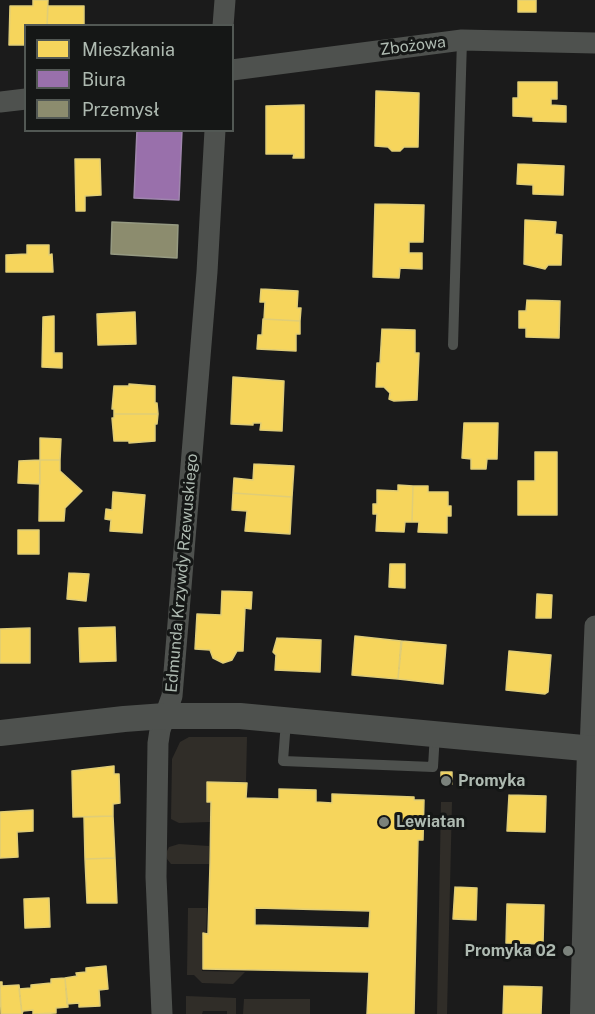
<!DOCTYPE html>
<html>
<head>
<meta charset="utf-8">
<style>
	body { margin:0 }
	#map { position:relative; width:595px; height:1014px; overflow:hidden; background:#1b1b1b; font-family:"Public Sans",sans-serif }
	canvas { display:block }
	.legend { position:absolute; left:24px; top:24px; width:210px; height:108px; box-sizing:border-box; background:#151716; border:2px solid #525854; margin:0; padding:8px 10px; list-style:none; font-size:18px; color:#aebab1 }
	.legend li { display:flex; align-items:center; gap:12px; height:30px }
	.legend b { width:30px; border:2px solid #525854 }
</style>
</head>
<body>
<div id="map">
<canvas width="595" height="1014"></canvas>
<ul class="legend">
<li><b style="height:16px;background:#f6d55c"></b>Mieszkania</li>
<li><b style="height:16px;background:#9970ab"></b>Biura</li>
<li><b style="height:16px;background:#8c8c6e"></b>Przemysł</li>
</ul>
</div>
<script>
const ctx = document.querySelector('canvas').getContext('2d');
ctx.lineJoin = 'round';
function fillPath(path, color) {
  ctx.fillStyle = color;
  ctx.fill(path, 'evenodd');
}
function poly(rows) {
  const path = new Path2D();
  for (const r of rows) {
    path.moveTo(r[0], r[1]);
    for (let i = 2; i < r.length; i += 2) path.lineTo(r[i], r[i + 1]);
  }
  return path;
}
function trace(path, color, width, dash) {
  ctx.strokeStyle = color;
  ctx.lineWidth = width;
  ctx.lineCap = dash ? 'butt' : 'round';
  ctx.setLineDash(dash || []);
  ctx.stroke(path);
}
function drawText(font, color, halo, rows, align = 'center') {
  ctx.font = font + ' "Public Sans",sans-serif';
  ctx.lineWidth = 6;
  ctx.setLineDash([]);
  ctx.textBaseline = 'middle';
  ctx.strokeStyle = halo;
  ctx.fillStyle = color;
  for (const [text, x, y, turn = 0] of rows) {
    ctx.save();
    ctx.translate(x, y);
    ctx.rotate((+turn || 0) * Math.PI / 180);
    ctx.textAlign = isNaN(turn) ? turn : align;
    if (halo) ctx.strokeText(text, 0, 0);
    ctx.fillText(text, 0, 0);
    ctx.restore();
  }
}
fillPath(poly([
	[189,737,247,737,246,782,206,781,206,802,210,803,210,822,179,823,171,819,172,759,180,742],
	[441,802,452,802,447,1014,437,1014],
	[179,844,209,846,209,864,171,864,167,859,166,853,169,847],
	[188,908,207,908,206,932,203,932,202,971,245,972,233,984,202,983,194,975,187,975],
	[186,996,236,998,236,1014,227,1014,227,1011,203,1011,202,1014,186,1014],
	[244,999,310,999,310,1014,243,1014]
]), '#302d28');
const homes = poly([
	[33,0,48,0,47,26,26,26,26,45,9,45,10,6,33,6,33,0],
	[518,0,536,0,536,12,518,12,518,0],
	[48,6,84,6,84,26,47,26,48,6],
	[518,82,557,82,557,99,551,99,551,105,566,106,566,122,533,121,533,117,513,116,513,98,518,98,518,82],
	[376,91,419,93,418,147,404,147,400,151,392,151,388,147,375,146,376,91],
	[304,105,304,158,293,158,294,154,266,154,266,106,304,105],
	[75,159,100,159,101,195,85,196,85,211,76,211,75,159],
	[518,164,564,166,563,195,533,194,533,185,517,184,518,164],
	[375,204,424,205,423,242,409,242,409,253,422,253,422,269,400,268,399,278,373,277,375,204],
	[525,220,556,222,555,234,562,235,561,265,548,265,545,269,524,264,525,220],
	[27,245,49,245,49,255,52,254,53,272,6,272,6,255,27,254,27,245],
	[261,289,298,291,297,308,301,308,300,321,264,319,265,302,260,302,261,289],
	[527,300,560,301,559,338,526,337,526,328,519,328,519,311,526,311,527,300],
	[135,312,136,344,98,345,97,314,135,312],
	[54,316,54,353,62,353,62,368,42,367,43,317,54,316],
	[263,319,300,321,300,334,296,334,296,351,257,349,258,335,262,335,263,319],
	[382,329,415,330,415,353,419,353,417,400,394,401,389,399,390,393,384,387,376,387,377,363,380,363,382,329],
	[233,377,284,381,282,431,260,430,261,423,253,423,253,425,231,424,233,377],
	[129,384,155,386,155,403,157,403,158,414,114,414,114,409,112,409,114,386,129,386,129,384],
	[114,414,158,414,157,424,155,424,155,441,129,443,129,441,114,441,112,418,114,418,114,414],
	[464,423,498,423,497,459,487,459,486,469,471,469,471,459,462,458,464,423],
	[40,438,61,439,60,460,40,460,40,438],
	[535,452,557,452,557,515,518,515,518,481,535,481,535,452],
	[40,460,60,460,60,471,82,491,65,508,64,521,39,521,40,460],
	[40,460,40,484,18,483,19,461,40,460],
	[254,464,294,466,292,497,233,493,234,478,253,480,254,464],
	[398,485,413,486,412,522,405,522,404,532,376,531,377,514,373,514,373,504,377,504,377,490,398,491,398,485],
	[413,486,428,486,428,492,448,492,448,506,451,506,451,516,447,516,447,533,418,532,419,522,412,522,413,486],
	[113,492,145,495,142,533,110,531,111,520,105,519,106,509,112,510,113,492],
	[233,493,292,497,290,534,245,531,247,511,232,510,233,493],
	[18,530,39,530,39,554,18,554,18,530],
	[390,564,405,564,405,588,389,587,390,564],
	[69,573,89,574,86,601,67,599,69,573],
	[222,591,252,592,251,609,245,608,243,651,237,651,232,660,223,663,213,658,210,650,195,649,197,614,221,615,222,591],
	[537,594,552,595,551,618,536,618,537,594],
	[115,627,116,661,80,662,79,628,115,627],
	[30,628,30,663,0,663,0,629,30,628],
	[355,636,401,641,398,679,352,675,355,636],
	[277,638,321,640,320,672,275,670,276,655,273,652,277,638],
	[402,641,446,645,443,684,398,679,402,641],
	[509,651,551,655,548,692,545,694,506,690,509,651],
	[114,766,114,774,119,774,120,803,113,804,113,816,73,817,72,771,114,766],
	[441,772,452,772,452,784,441,784,441,772],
	[207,782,247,783,246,798,279,799,279,789,316,790,316,802,332,803,332,794,414,797,414,800,424,800,423,840,418,840,414,1014,367,1014,369,972,203,969,203,933,208,934,210,865,211,802,207,802,207,782],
	[255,908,370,911,369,928,255,925,255,908],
	[509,795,546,796,545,832,507,831,509,795],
	[33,810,33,831,17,832,18,857,0,858,0,812,33,810],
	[113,816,115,858,85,859,84,817,113,816],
	[115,858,117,903,87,903,85,859,115,858],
	[455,887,477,888,476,920,453,919,455,887],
	[49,898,50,927,25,928,24,899,49,898],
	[507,904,544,905,543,944,506,943,507,904],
	[106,966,108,989,99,990,100,1006,79,1007,79,1003,67,1004,65,978,77,976,76,973,86,972,86,968,106,966],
	[65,978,68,1007,56,1008,56,1013,33,1014,33,1010,23,1011,22,1014,19,989,31,988,31,985,51,983,51,979,65,978],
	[0,982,2,982,2,986,19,985,22,1014,1,1014,0,982],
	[504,986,542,987,541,1014,503,1014,504,986]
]);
fillPath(homes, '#f6d55c');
trace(homes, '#e0cd76', 1.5);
const offices = poly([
	[137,130,182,130,179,200,134,198,137,130]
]);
fillPath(offices, '#9970ab');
trace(offices, '#9f86ad', 1.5);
const industry = poly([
	[112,222,178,225,177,258,111,254,112,222]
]);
fillPath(industry, '#8c8c6e');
trace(industry, '#969a82', 1.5);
trace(poly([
	[453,345,462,40],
	[286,721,283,761,433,767,435,733]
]), '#4e514e', 10);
trace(poly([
	[223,26,225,0],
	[232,70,462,40,595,43],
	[0,102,26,99],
	[590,749,595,626],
	[162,1014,156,877,158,743,160,730,172,696,207,272,215,130]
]), '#4e514e', 21);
trace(poly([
	[0,733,124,719,165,716,240,716,595,749],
	[583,1014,590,749]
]), '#4e514e', 26);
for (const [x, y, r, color] of [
	[446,781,6,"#7b827c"],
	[384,822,6,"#7b827c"],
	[568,951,6,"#7b827c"]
]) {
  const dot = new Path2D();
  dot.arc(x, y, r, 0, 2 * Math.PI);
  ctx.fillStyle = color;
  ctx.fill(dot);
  trace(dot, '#151716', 2);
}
drawText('16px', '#aebab1', '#151716', [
	["Zbożowa",413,46,-7],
	["Edmunda Krzywdy Rzewuskiego",182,573,-85]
]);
drawText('bold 16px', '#aebab1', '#151716', [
	["Promyka",458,781],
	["Lewiatan",396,822],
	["Promyka 02",556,951,"right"]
], 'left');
</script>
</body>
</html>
